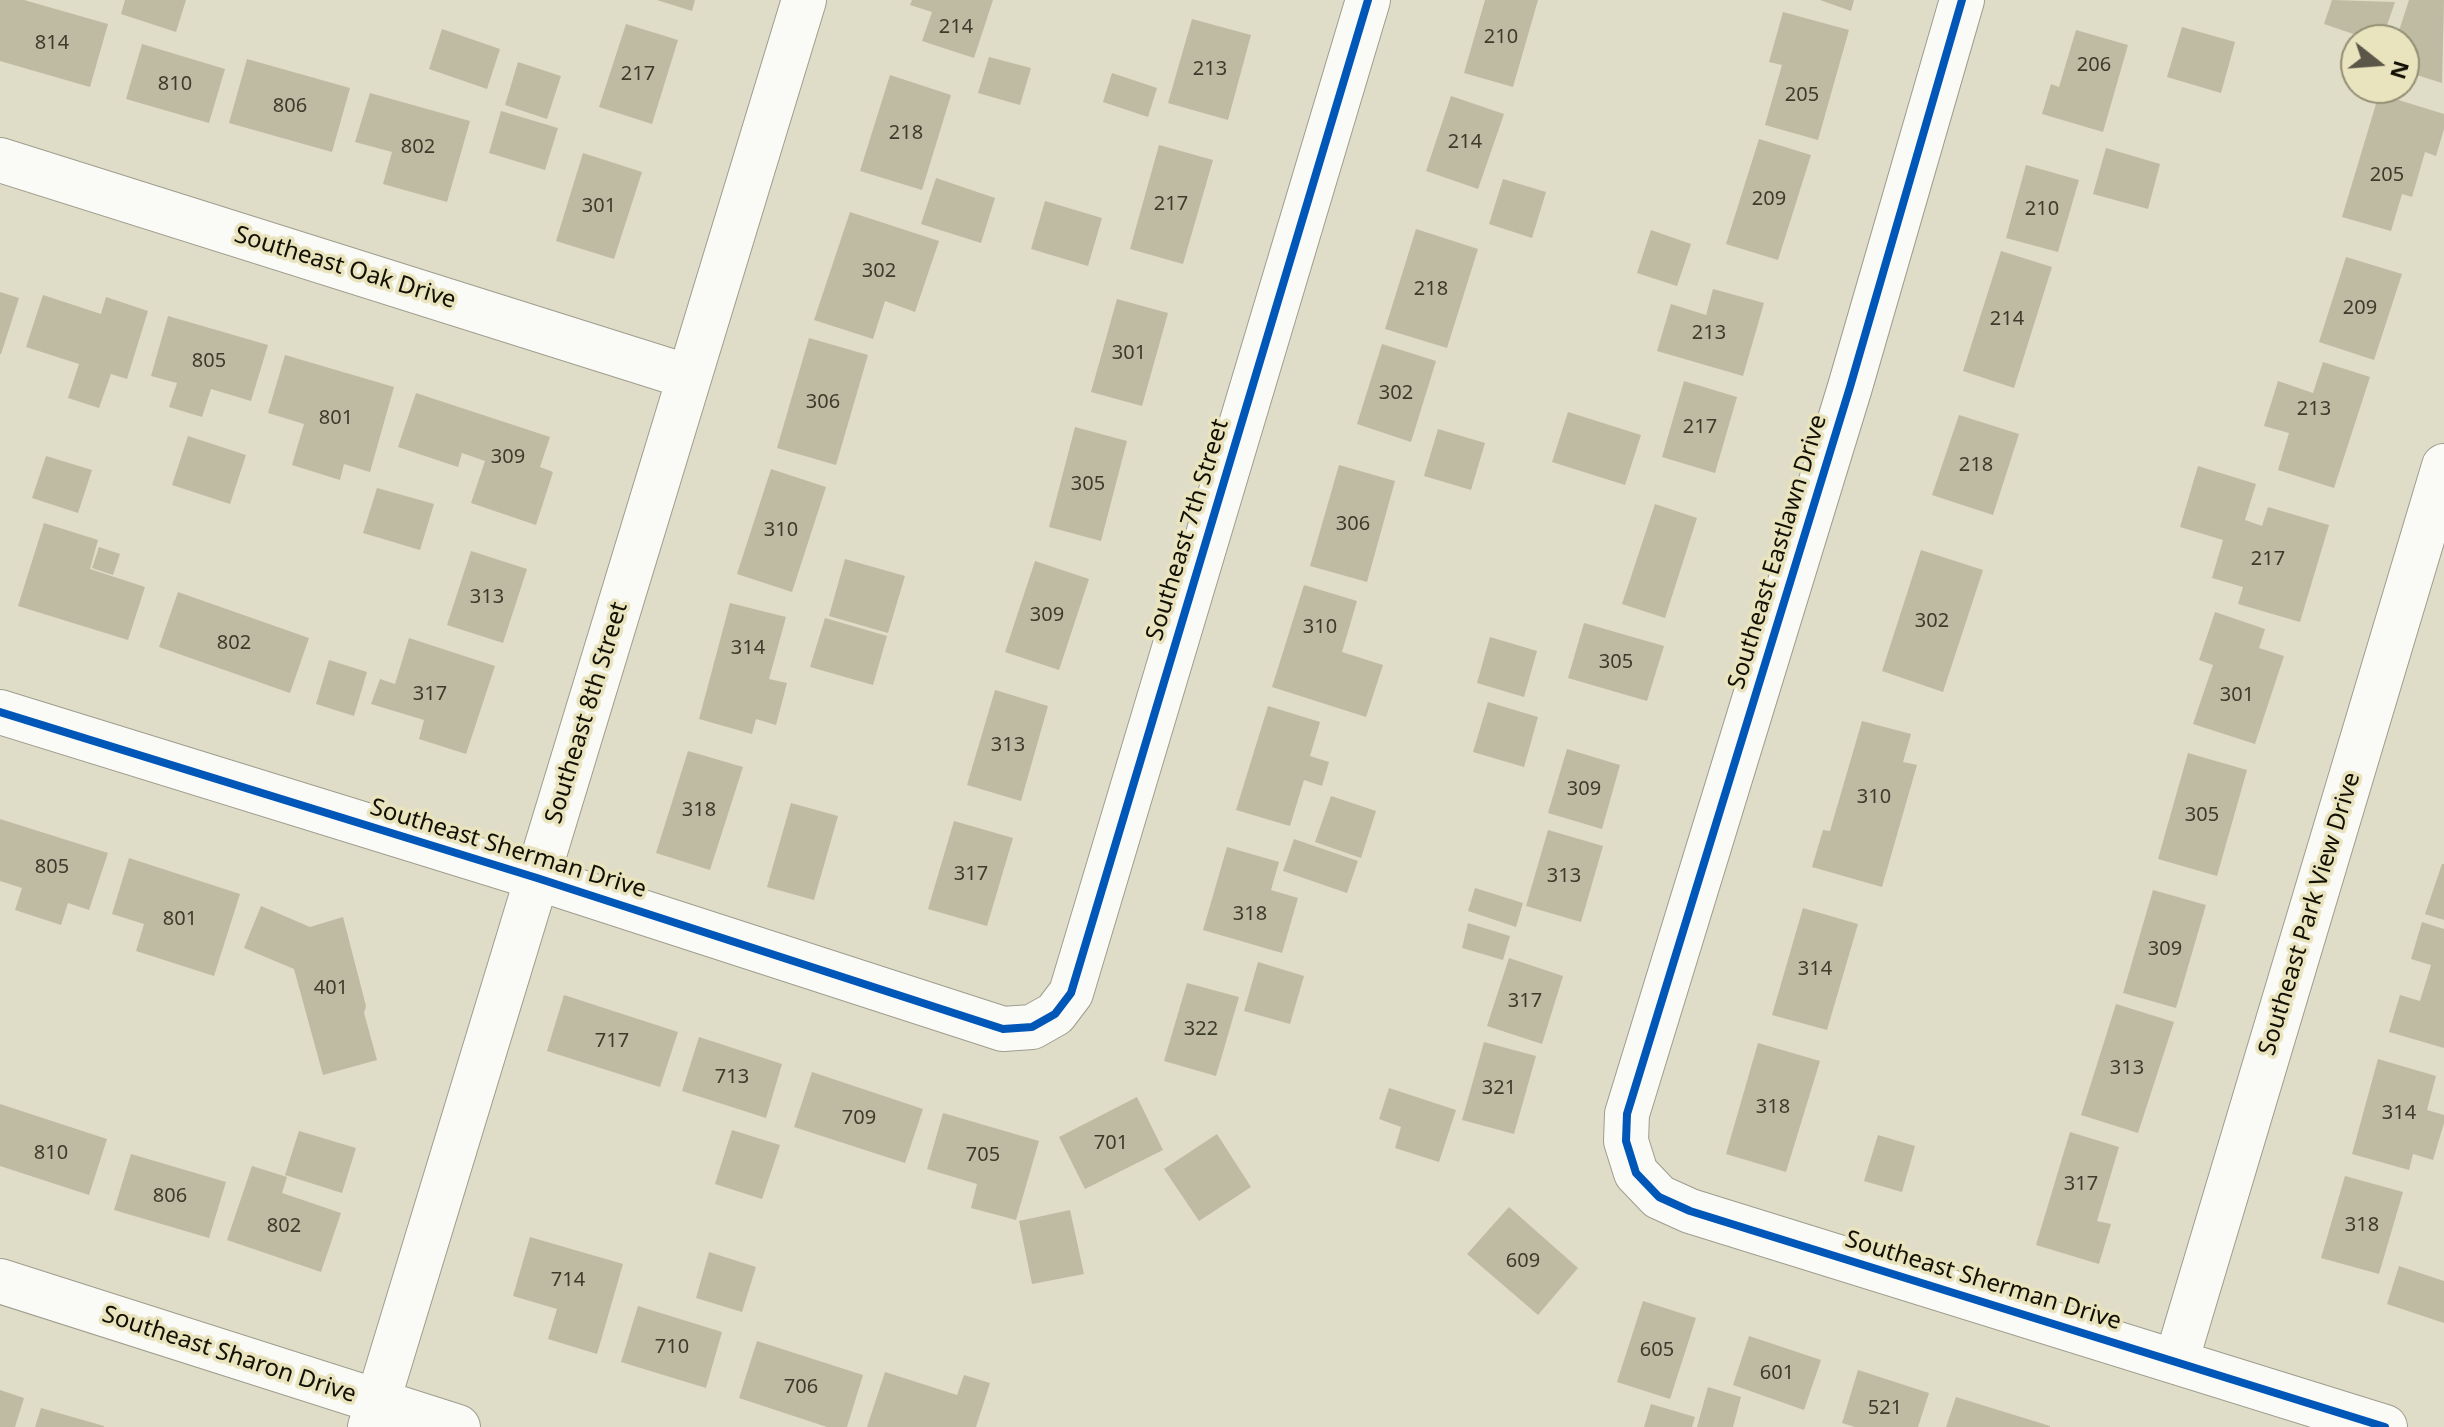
<!DOCTYPE html>
<html>
<head>
<meta charset="utf-8">
<style>
	body { margin:0 }
	#map { position:relative; width:2444px; height:1427px; overflow:hidden; background:#dfdcc8; font-family:"Noto Sans",sans-serif }
	canvas { display:block }
	.north { position:absolute; left:2340px; top:24px; width:80px; height:80px; box-sizing:border-box; background:#e9e3be; border:2px solid #938f74; border-radius:50%; rotate:107deg; font-size:22px; font-weight:700; line-height:32px; text-align:center; color:#121004 }
	.north::after { content:''; display:block; margin:auto; width:28px; height:36px; background:#5a5749; clip-path:polygon(50% 0,100% 100%,50% 72%,0 100%) }
</style>
</head>
<body>
<div id="map">
<canvas width="2444" height="1427"></canvas>
<div class="north">N</div>
</div>
<script>
const ctx = document.querySelector('canvas').getContext('2d');
ctx.lineJoin = 'round';
function fillPath(path, color) {
  ctx.fillStyle = color;
  ctx.fill(path, 'evenodd');
}
function poly(rows) {
  const path = new Path2D();
  for (const r of rows) {
    path.moveTo(r[0], r[1]);
    for (let i = 2; i < r.length; i += 2) path.lineTo(r[i], r[i + 1]);
  }
  return path;
}
function trace(path, color, width, dash) {
  ctx.strokeStyle = color;
  ctx.lineWidth = width;
  ctx.lineCap = dash ? 'butt' : 'round';
  ctx.setLineDash(dash || []);
  ctx.stroke(path);
}
function drawText(font, color, halo, rows, align = 'center') {
  ctx.font = font + ' "Noto Sans",sans-serif';
  ctx.lineWidth = 7;
  ctx.setLineDash([]);
  ctx.textBaseline = 'middle';
  ctx.strokeStyle = halo;
  ctx.fillStyle = color;
  for (const [text, x, y, turn = 0] of rows) {
    ctx.save();
    ctx.translate(x, y);
    ctx.rotate((+turn || 0) * Math.PI / 180);
    ctx.textAlign = isNaN(turn) ? turn : align;
    if (halo) ctx.strokeText(text, 0, 0);
    ctx.fillText(text, 0, 0);
    ctx.restore();
  }
}
fillPath(poly([
	[0,0,24,0,108,24,90,87,0,61],
	[125,0,186,0,176,32,121,14],
	[657,0,695,0,692,11],
	[912,0,993,0,974,58,922,41,932,12,910,5],
	[1485,0,1538,0,1513,87,1464,73],
	[1820,0,1854,0,1851,11],
	[2332,0,2395,2,2382,40,2371,40,2324,24],
	[2409,0,2444,0,2442,83,2404,71,2404,40,2396,40],
	[1783,12,1849,30,1818,140,1765,125,1782,65,1769,62],
	[1192,19,1251,35,1228,120,1168,103],
	[626,24,678,40,652,124,599,107],
	[2182,27,2235,42,2221,93,2167,77],
	[442,29,500,49,487,89,429,69],
	[2076,30,2128,45,2103,132,2042,114,2051,84,2059,87],
	[142,44,225,69,209,123,126,99],
	[989,57,1031,68,1020,105,978,93],
	[247,59,350,88,332,152,229,123],
	[518,62,561,76,547,119,505,105],
	[1112,73,1157,88,1148,117,1103,102],
	[890,75,951,95,922,190,860,171],
	[370,93,470,121,447,202,383,184,392,152,355,142],
	[2379,94,2444,114,2444,129,2436,156,2425,152,2412,197,2402,194,2391,231,2342,217],
	[1451,96,1504,114,1478,189,1426,171],
	[501,111,558,128,545,170,489,153],
	[1759,139,1811,155,1778,260,1726,244],
	[1159,145,1213,160,1183,264,1130,249],
	[2106,148,2160,164,2148,209,2093,194],
	[583,153,642,172,614,259,556,241],
	[2026,165,2079,180,2058,252,2006,238],
	[936,178,995,198,981,243,921,224],
	[1503,179,1546,192,1532,238,1489,224],
	[1045,201,1102,218,1088,266,1031,249],
	[850,212,939,241,915,312,885,301,873,339,814,320],
	[1416,229,1478,249,1447,348,1385,329],
	[1651,230,1691,244,1677,286,1637,273],
	[2001,251,2052,267,2014,388,1963,371],
	[2346,257,2402,274,2374,360,2319,342],
	[1713,289,1764,303,1743,376,1657,351,1671,304,1706,315],
	[0,292,19,298,1,354,0,354],
	[43,295,101,314,106,297,148,311,127,379,111,374,99,408,68,398,79,364,26,347],
	[1117,299,1168,313,1142,406,1091,392],
	[168,316,268,345,251,401,211,389,202,417,169,407,177,383,151,376],
	[809,338,868,355,836,465,777,448],
	[1382,344,1436,361,1411,442,1357,424],
	[285,355,394,387,370,472,344,464,340,480,292,465,304,424,268,413],
	[2323,362,2370,377,2334,488,2278,470,2289,433,2264,426,2278,381,2313,393],
	[1684,381,1737,397,1715,473,1662,457],
	[416,393,550,437,540,467,553,472,536,525,471,503,485,461,462,453,458,467,398,447],
	[1568,412,1641,435,1625,485,1552,462],
	[1959,415,2019,434,1993,515,1932,495],
	[1075,427,1127,441,1101,541,1049,527],
	[1438,429,1485,443,1471,490,1424,476],
	[188,436,246,455,230,504,172,485],
	[46,456,92,470,78,513,32,498],
	[1339,465,1395,481,1367,582,1310,566],
	[2198,466,2256,484,2245,520,2262,526,2268,507,2329,525,2300,622,2238,604,2243,587,2212,578,2223,540,2180,527],
	[771,469,826,487,792,592,737,574],
	[377,488,434,504,420,550,363,533],
	[1655,504,1697,518,1665,618,1622,604],
	[44,523,98,540,90,569,145,587,128,640,18,606],
	[99,547,120,554,113,575,92,568],
	[1921,550,1983,570,1943,692,1882,671],
	[471,551,527,569,503,643,447,625],
	[845,559,905,576,888,633,829,616],
	[1035,561,1089,579,1059,670,1005,652],
	[1304,585,1357,601,1342,652,1383,665,1366,717,1272,687],
	[178,592,309,638,290,693,159,647],
	[730,603,786,617,769,679,787,683,776,725,756,719,752,734,699,719],
	[2215,612,2265,629,2259,648,2284,656,2255,744,2193,724,2213,665,2199,660],
	[825,618,887,636,873,685,810,667],
	[1584,623,1664,646,1647,701,1568,678],
	[1490,637,1537,651,1524,697,1477,683],
	[409,638,495,666,466,754,419,739,424,720,371,704,380,679,395,684],
	[329,660,367,672,354,716,316,704],
	[995,690,1048,706,1021,801,967,785],
	[1488,702,1538,717,1524,767,1473,752],
	[1268,706,1320,722,1310,756,1329,762,1322,786,1304,780,1290,826,1236,810],
	[1862,721,1911,734,1903,762,1917,765,1882,887,1812,867,1823,830,1830,831],
	[1567,749,1620,765,1602,829,1548,813],
	[688,751,743,767,710,870,656,853],
	[2188,753,2247,770,2217,876,2158,859],
	[1331,796,1376,811,1361,858,1315,842],
	[791,803,838,816,814,900,767,887],
	[0,819,108,853,89,910,68,903,61,925,15,910,22,888,0,881],
	[954,821,1013,838,987,926,928,909],
	[1548,830,1603,846,1581,922,1526,906],
	[1294,839,1358,861,1347,893,1283,871],
	[1227,847,1279,862,1271,890,1298,898,1282,953,1203,930],
	[129,858,240,894,214,976,136,951,144,924,112,914],
	[2442,864,2444,864,2444,920,2425,914],
	[1475,888,1523,903,1516,927,1468,911],
	[2153,890,2206,905,2176,1008,2123,993],
	[261,906,310,927,343,917,366,1006,364,1013,377,1060,323,1075,294,969,244,948],
	[1803,908,1858,924,1827,1030,1772,1015],
	[2422,922,2444,929,2444,1048,2389,1032,2400,995,2420,1001,2431,965,2411,959],
	[1468,923,1510,936,1503,960,1462,948],
	[1509,958,1563,976,1542,1044,1487,1026],
	[1258,962,1304,976,1290,1024,1244,1011],
	[1187,983,1239,997,1216,1076,1164,1061],
	[564,995,678,1032,660,1087,547,1051],
	[2116,1004,2174,1022,2138,1133,2081,1115],
	[699,1037,782,1064,766,1118,682,1091],
	[1484,1042,1536,1056,1514,1134,1462,1120],
	[1758,1043,1820,1061,1786,1172,1726,1154],
	[2378,1059,2436,1076,2427,1110,2444,1115,2444,1123,2433,1160,2413,1154,2409,1170,2352,1154],
	[812,1072,923,1109,905,1163,794,1127],
	[1389,1088,1456,1110,1439,1162,1395,1148,1401,1127,1379,1119],
	[1137,1097,1163,1150,1085,1189,1059,1137],
	[0,1104,107,1139,89,1195,0,1166],
	[943,1113,1039,1141,1016,1220,971,1208,977,1184,927,1169],
	[732,1130,780,1145,762,1199,715,1184],
	[299,1131,356,1148,342,1193,285,1175],
	[2070,1132,2119,1147,2097,1221,2111,1224,2099,1264,2036,1245],
	[1217,1134,1251,1187,1199,1221,1164,1169],
	[1878,1135,1915,1146,1902,1192,1864,1181],
	[131,1154,226,1182,209,1238,114,1210],
	[252,1166,287,1177,282,1193,341,1213,321,1272,227,1240],
	[2345,1176,2403,1192,2379,1274,2321,1258],
	[1509,1207,1578,1268,1538,1315,1467,1254],
	[1070,1210,1084,1274,1032,1284,1019,1221],
	[530,1237,623,1264,597,1354,548,1339,557,1309,513,1296],
	[709,1252,756,1267,742,1312,696,1298],
	[2399,1266,2444,1281,2444,1323,2387,1304],
	[1643,1301,1696,1318,1670,1399,1617,1382],
	[638,1306,722,1332,706,1388,621,1362],
	[1749,1336,1821,1360,1804,1410,1733,1385],
	[757,1341,863,1375,847,1427,827,1427,739,1398],
	[1858,1370,1929,1393,1918,1427,1855,1427,1842,1423],
	[885,1372,957,1395,964,1375,990,1383,976,1427,867,1427],
	[1708,1387,1741,1397,1733,1427,1697,1427],
	[0,1390,24,1398,15,1427,0,1427],
	[1956,1397,2050,1426,2050,1427,1946,1427],
	[1651,1404,1695,1417,1692,1427,1644,1427],
	[41,1408,104,1426,104,1427,35,1427]
]), '#bfbba2');
const street = poly([
	[1962,0,1850,387,1627,1114,1626,1141,1636,1173,1659,1197,1690,1211,2385,1427],
	[0,160,689,377],
	[0,712,537,878,1003,1029,1032,1027,1055,1014,1071,993,1368,0],
	[0,1281,458,1427],
	[2176,1362,2444,466],
	[370,1427,804,0]
]);
trace(street, '#9f9d8d', 46);
trace(street, '#fafaf7', 44);
trace(poly([
	[1962,0,1850,387,1627,1114,1626,1141,1636,1173,1659,1197,1690,1211,2385,1427],
	[0,712,537,878,1003,1029,1032,1027,1055,1014,1071,993,1368,0]
]), '#0057b8', 8);
drawText('20px', '#3d3b2c', null, [
	["214",956,27],
	["210",1501,37],
	["814",52,43],
	["206",2094,65],
	["213",1210,69],
	["217",638,74],
	["810",175,84],
	["205",1802,95],
	["806",290,106],
	["218",906,133],
	["214",1465,142],
	["802",418,147],
	["205",2387,175],
	["209",1769,199],
	["217",1171,204],
	["301",599,206],
	["210",2042,209],
	["302",879,271],
	["218",1431,289],
	["209",2360,308],
	["214",2007,319],
	["213",1709,333],
	["301",1129,353],
	["805",209,361],
	["302",1396,393],
	["306",823,402],
	["213",2314,409],
	["801",336,418],
	["217",1700,427],
	["309",508,457],
	["218",1976,465],
	["305",1088,484],
	["306",1353,524],
	["310",781,530],
	["217",2268,559],
	["313",487,597],
	["309",1047,615],
	["302",1932,621],
	["310",1320,627],
	["802",234,643],
	["314",748,648],
	["305",1616,662],
	["317",430,694],
	["301",2237,695],
	["313",1008,745],
	["309",1584,789],
	["310",1874,797],
	["318",699,810],
	["305",2202,815],
	["805",52,867],
	["317",971,874],
	["313",1564,876],
	["318",1250,914],
	["801",180,919],
	["309",2165,949],
	["314",1815,969],
	["401",331,988],
	["317",1525,1001],
	["322",1201,1029],
	["717",612,1041],
	["313",2127,1068],
	["713",732,1077],
	["321",1499,1088],
	["318",1773,1107],
	["314",2399,1113],
	["709",859,1118],
	["701",1111,1143],
	["810",51,1153],
	["705",983,1155],
	["317",2081,1184],
	["806",170,1196],
	["318",2362,1225],
	["802",284,1226],
	["609",1523,1261],
	["714",568,1280],
	["710",672,1347],
	["605",1657,1350],
	["601",1777,1373],
	["706",801,1387],
	["521",1885,1408]
]);
drawText('24px', '#121004', '#e9e3be', [
	["Southeast Oak Drive",345,268,17],
	["Southeast 7th Street",1188,530,-73],
	["Southeast Eastlawn Drive",1778,552,-73],
	["Southeast 8th Street",587,713,-73],
	["Southeast Sherman Drive",508,849,17],
	["Southeast Park View Drive",2310,914,-73],
	["Southeast Sherman Drive",1983,1281,17],
	["Southeast Sharon Drive",229,1355,18]
]);
</script>
</body>
</html>
